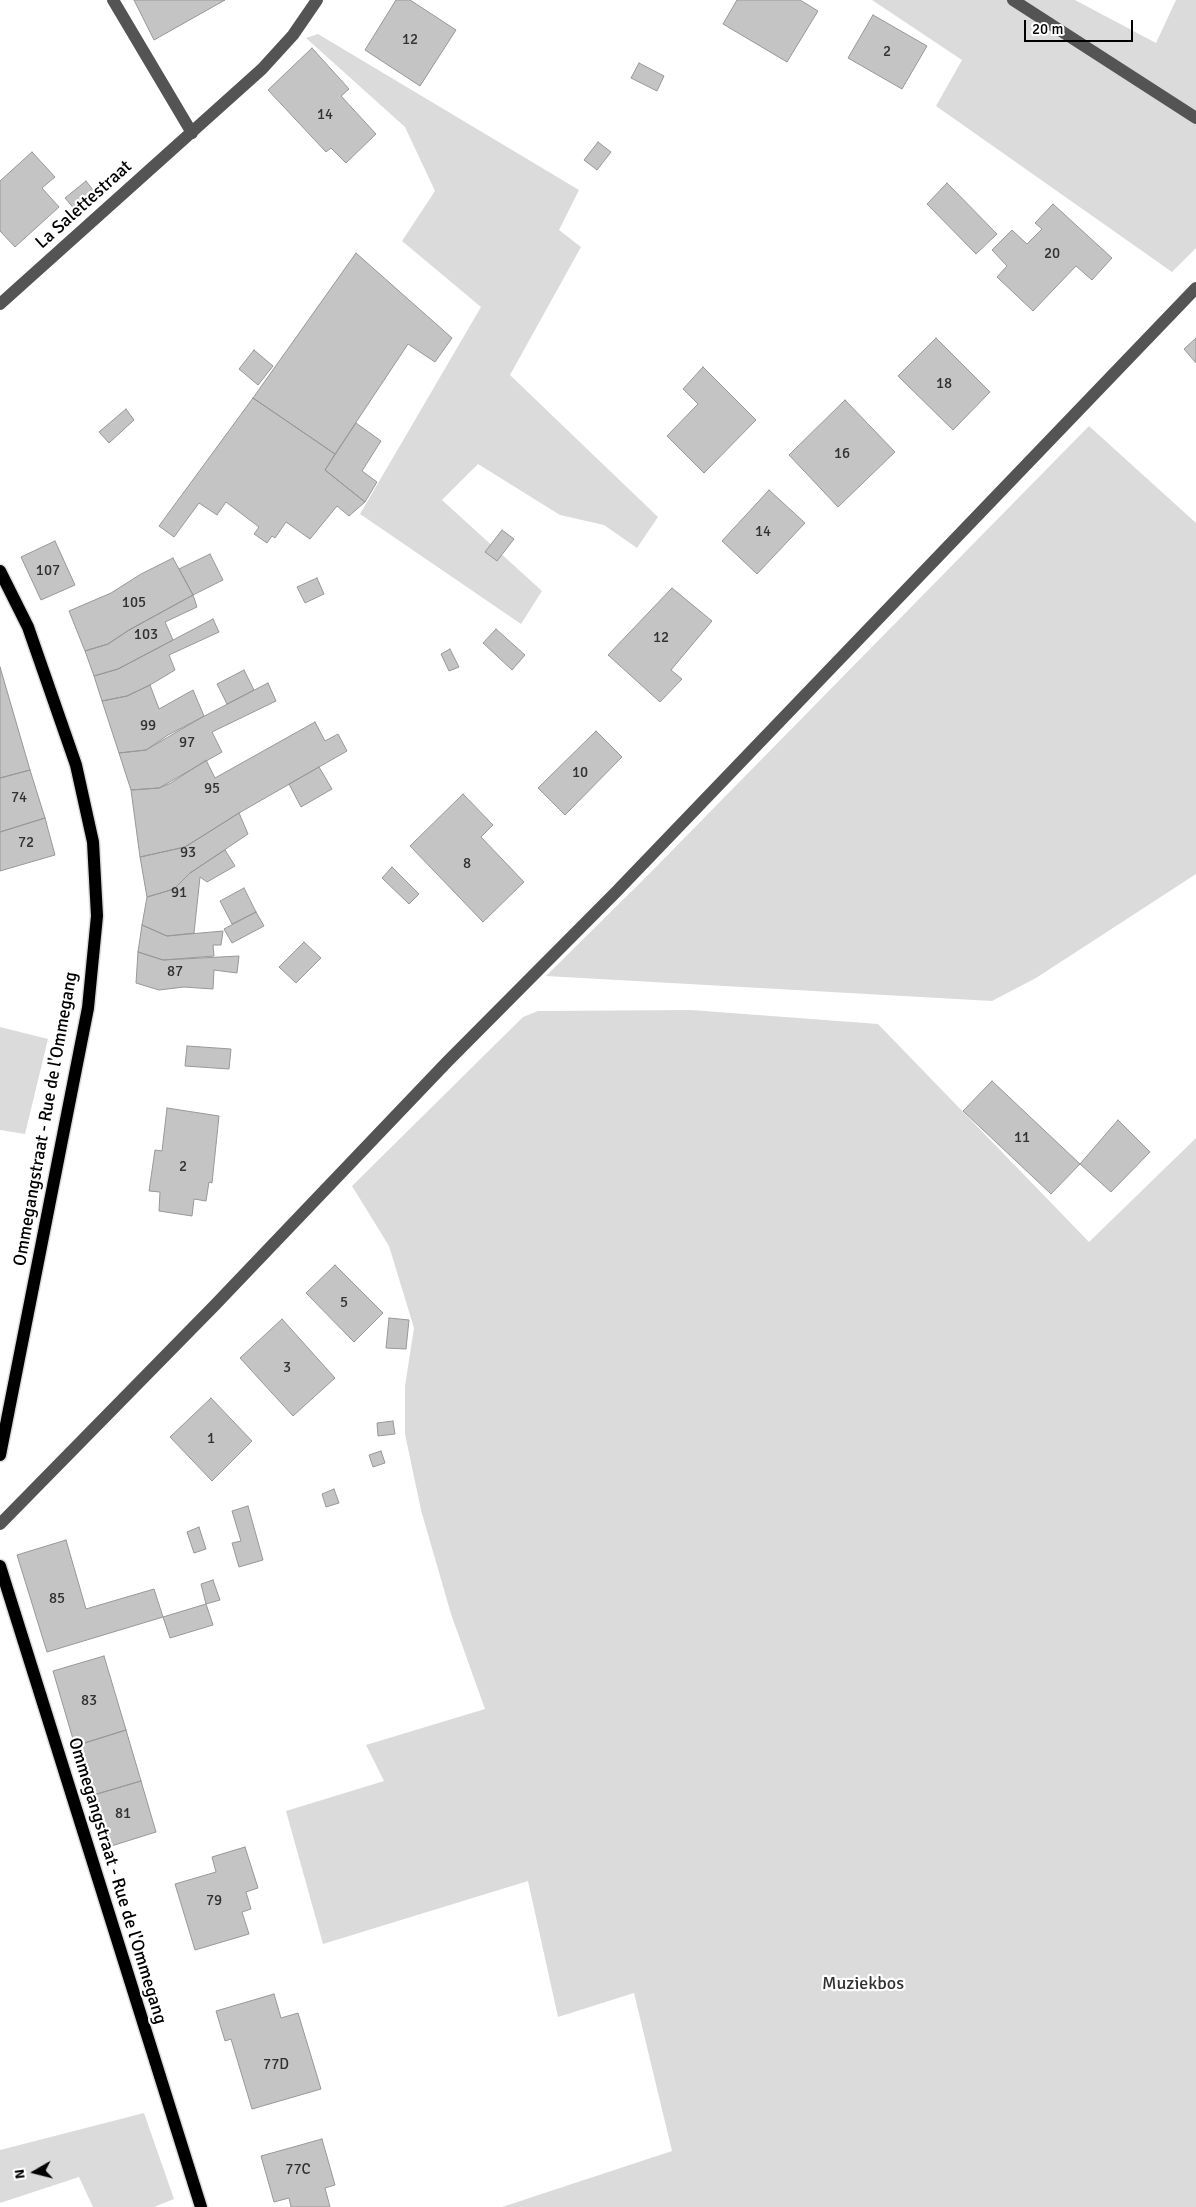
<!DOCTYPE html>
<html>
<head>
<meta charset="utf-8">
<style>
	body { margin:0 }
	#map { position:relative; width:1196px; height:2207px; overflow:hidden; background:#fff; font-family:Signika,sans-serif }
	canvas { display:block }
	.north { position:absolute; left:10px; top:2147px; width:50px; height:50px; -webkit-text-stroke:4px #fff; paint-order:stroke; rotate:262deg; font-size:14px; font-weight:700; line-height:20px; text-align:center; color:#000 }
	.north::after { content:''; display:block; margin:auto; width:18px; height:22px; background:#000; clip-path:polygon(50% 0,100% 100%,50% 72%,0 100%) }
	.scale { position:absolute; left:1024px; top:20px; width:109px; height:22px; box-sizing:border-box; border:2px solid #000; border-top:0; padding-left:6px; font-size:15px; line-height:18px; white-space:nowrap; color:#000; -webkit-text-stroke:4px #fff; paint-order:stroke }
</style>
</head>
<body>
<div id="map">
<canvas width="1196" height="2207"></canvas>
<div class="north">N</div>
<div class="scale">20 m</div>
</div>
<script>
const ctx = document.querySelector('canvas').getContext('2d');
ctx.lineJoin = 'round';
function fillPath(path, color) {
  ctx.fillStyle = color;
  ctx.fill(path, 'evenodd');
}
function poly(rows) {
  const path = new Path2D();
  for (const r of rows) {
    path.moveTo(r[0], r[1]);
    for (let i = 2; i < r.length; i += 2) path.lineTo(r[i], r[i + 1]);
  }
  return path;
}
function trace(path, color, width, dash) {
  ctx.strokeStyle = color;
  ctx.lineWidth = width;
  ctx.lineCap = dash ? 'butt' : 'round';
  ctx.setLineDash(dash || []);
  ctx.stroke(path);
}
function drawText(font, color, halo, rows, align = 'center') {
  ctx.font = font + ' Signika,sans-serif';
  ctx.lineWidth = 4.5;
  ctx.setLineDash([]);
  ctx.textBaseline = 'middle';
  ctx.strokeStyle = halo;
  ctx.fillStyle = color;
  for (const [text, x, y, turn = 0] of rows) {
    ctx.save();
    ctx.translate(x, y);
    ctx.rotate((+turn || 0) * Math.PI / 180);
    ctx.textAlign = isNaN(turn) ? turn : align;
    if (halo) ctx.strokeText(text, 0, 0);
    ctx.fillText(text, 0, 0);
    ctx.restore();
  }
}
fillPath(poly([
	[872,0,1075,0,1156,43,1176,0,1196,0,1196,248,1172,272,936,106,962,60],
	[318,34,579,190,559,230,581,247,510,375,658,517,637,548,604,525,560,515,478,464,442,500,542,591,521,624,360,514,481,307,402,241,435,191,405,127,306,38],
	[1089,426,1196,523,1196,874,1036,978,992,1001,546,976,647,876],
	[691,1010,878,1024,1089,1242,1196,1138,1196,2207,502,2207,672,2151,634,1993,558,2017,528,1881,323,1944,286,1811,384,1781,366,1745,485,1709,451,1614,421,1510,405,1434,405,1386,414,1328,389,1246,352,1186,523,1017,538,1011],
	[0,1027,48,1039,25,1134,0,1130],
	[144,2113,174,2199,154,2207,93,2207,79,2177,0,2203,0,2150]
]), '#dbdbdb');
const building = poly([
	[134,0,225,0,154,40,134,0],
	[396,0,410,0,456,30,420,86,365,50,396,0],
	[737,0,800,0,818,11,787,62,723,24,737,0],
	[873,15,927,46,902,89,848,58,873,15],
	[312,48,349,89,341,96,376,134,346,163,331,148,326,152,268,90,312,48],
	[639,63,664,76,657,91,631,78,639,63],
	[598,142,611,152,597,170,584,160,598,142],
	[32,152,55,177,42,188,59,207,15,247,0,231,0,181,32,152],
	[86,181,97,195,77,212,65,198,86,181],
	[947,183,997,234,976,254,927,204,947,183],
	[1053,204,1112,258,1092,280,1076,266,1033,311,997,277,1007,266,992,250,1012,230,1027,244,1042,229,1035,223,1053,204],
	[356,253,452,338,435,362,408,344,335,454,253,398,356,253],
	[936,338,990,392,953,430,898,376,936,338],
	[1196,338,1196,363,1184,349,1196,338],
	[254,350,273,366,258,385,239,369,254,350],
	[703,367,756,420,704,473,667,436,698,404,683,389,703,367],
	[253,398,335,454,325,470,365,502,349,516,337,506,310,539,286,522,275,538,272,536,267,543,254,534,259,527,226,502,217,515,199,503,174,537,159,526,253,398],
	[845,400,895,452,838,507,789,455,845,400],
	[126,409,134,420,109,443,99,432,126,409],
	[356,423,381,441,362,471,377,482,365,502,325,470,356,423],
	[769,490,805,523,757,574,722,541,769,490],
	[502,530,514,539,497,561,485,552,502,530],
	[55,541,75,585,41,600,21,557,55,541],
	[210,554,223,580,193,595,179,569,210,554],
	[173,558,193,595,129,630,108,644,85,651,69,611,111,593,141,574,173,558],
	[317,578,324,594,305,603,297,587,317,578],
	[672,588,712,621,671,670,682,679,660,702,608,655,672,588],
	[193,595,197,607,165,622,173,640,118,669,94,676,85,651,108,644,129,630,193,595],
	[213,619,219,632,169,655,175,670,150,685,127,696,102,701,94,676,118,669,213,619],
	[496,629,525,655,512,670,483,643,496,629],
	[450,649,459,667,449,671,441,654,450,649],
	[0,667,30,770,0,778,0,667],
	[244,670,254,690,227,704,217,684,244,670],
	[268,683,276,701,212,732,222,752,159,788,131,790,119,753,146,750,168,735,268,683],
	[150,685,159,709,193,690,204,716,146,750,119,753,102,701,127,696,150,685],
	[315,722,325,741,338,734,347,751,239,813,185,847,140,857,131,790,159,788,171,783,206,760,215,778,315,722],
	[596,731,622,757,565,815,538,788,596,731],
	[319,767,332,789,301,807,289,784,319,767],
	[30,770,45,818,0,832,0,778,30,770],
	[463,794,493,825,481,837,524,882,483,922,410,846,463,794],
	[239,813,248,834,190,873,174,889,147,897,140,857,185,847,239,813],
	[45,818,55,855,0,871,0,832,45,818],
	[225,850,235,866,207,882,200,877,194,933,167,936,142,925,147,897,174,889,190,873,225,850],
	[392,867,419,894,409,904,382,878,392,867],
	[244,888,256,912,232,924,220,901,244,888],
	[256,912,264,926,232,943,224,929,256,912],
	[142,925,167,936,223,931,221,945,213,945,214,956,163,960,138,952,142,925],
	[304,942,321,958,296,983,279,967,304,942],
	[138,952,163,960,239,956,237,973,214,970,213,989,184,987,159,990,136,983,138,952],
	[187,1046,231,1049,229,1069,185,1066,187,1046],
	[992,1081,1080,1164,1051,1194,963,1111,992,1081],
	[167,1108,219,1116,212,1183,209,1182,206,1201,194,1199,192,1216,159,1211,160,1192,149,1191,155,1150,162,1151,167,1108],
	[1118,1120,1150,1152,1111,1192,1080,1164,1118,1120],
	[335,1265,383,1313,354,1342,306,1293,335,1265],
	[389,1318,409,1320,406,1349,386,1348,389,1318],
	[282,1319,335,1378,293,1416,240,1358,282,1319],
	[211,1398,252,1441,212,1481,170,1437,211,1398],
	[393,1421,395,1434,378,1436,377,1423,393,1421],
	[381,1451,385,1463,373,1467,369,1455,381,1451],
	[334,1489,339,1503,326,1507,322,1494,334,1489],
	[248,1506,263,1560,239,1567,232,1543,241,1541,232,1511,248,1506],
	[199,1527,206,1549,194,1553,187,1532,199,1527],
	[66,1540,86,1609,154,1589,163,1617,47,1652,17,1555,66,1540],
	[213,1580,220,1600,206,1604,201,1584,213,1580],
	[206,1604,213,1625,170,1638,163,1617,206,1604],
	[104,1656,126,1730,75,1746,53,1671,104,1656],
	[126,1730,141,1781,90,1796,75,1746,126,1730],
	[141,1781,156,1832,105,1848,90,1796,141,1781],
	[245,1847,258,1888,246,1892,251,1909,242,1912,249,1934,195,1950,175,1884,216,1872,212,1857,245,1847],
	[274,1994,281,2018,298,2013,321,2089,252,2109,231,2039,225,2041,216,2011,274,1994],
	[322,2139,335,2185,325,2188,330,2207,291,2207,289,2198,274,2202,261,2156,322,2139]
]);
fillPath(building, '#c4c4c4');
trace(building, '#989898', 1);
const major = poly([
	[0,571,28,627,76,765,93,842,97,916,88,1008,0,1455],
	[0,1566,201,2207]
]);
trace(major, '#dbdbdb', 15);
trace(poly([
	[113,0,192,133],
	[1013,0,1196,118],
	[0,304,262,69,293,35,317,0],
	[0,1524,215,1305,447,1062,616,892,1196,288]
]), '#545454', 12);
trace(major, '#000', 12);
drawText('15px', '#313131', null, [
	["12",410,40],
	["2",887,52],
	["14",325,115],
	["20",1052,254],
	["18",944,384],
	["16",842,454],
	["14",763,532],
	["107",48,571],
	["105",134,603],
	["103",146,635],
	["12",661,638],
	["99",148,726],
	["97",187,743],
	["10",580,773],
	["95",212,789],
	["74",19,798],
	["72",26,843],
	["93",188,853],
	["8",467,864],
	["91",179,893],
	["87",175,972],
	["11",1022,1138],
	["2",183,1167],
	["5",344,1303],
	["3",287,1368],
	["1",211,1439],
	["85",57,1599],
	["83",89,1701],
	["81",123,1814],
	["79",214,1901],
	["77D",276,2065],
	["77C",298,2170]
]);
drawText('18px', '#000', '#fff', [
	["La Salettestraat",84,205,-42],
	["Ommegangstraat - Rue de l'Ommegang",46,1119,-80],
	["Ommegangstraat - Rue de l'Ommegang",117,1881,73]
]);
drawText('18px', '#323232', '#fff', [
	["Muziekbos",863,1984]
]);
</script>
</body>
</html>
